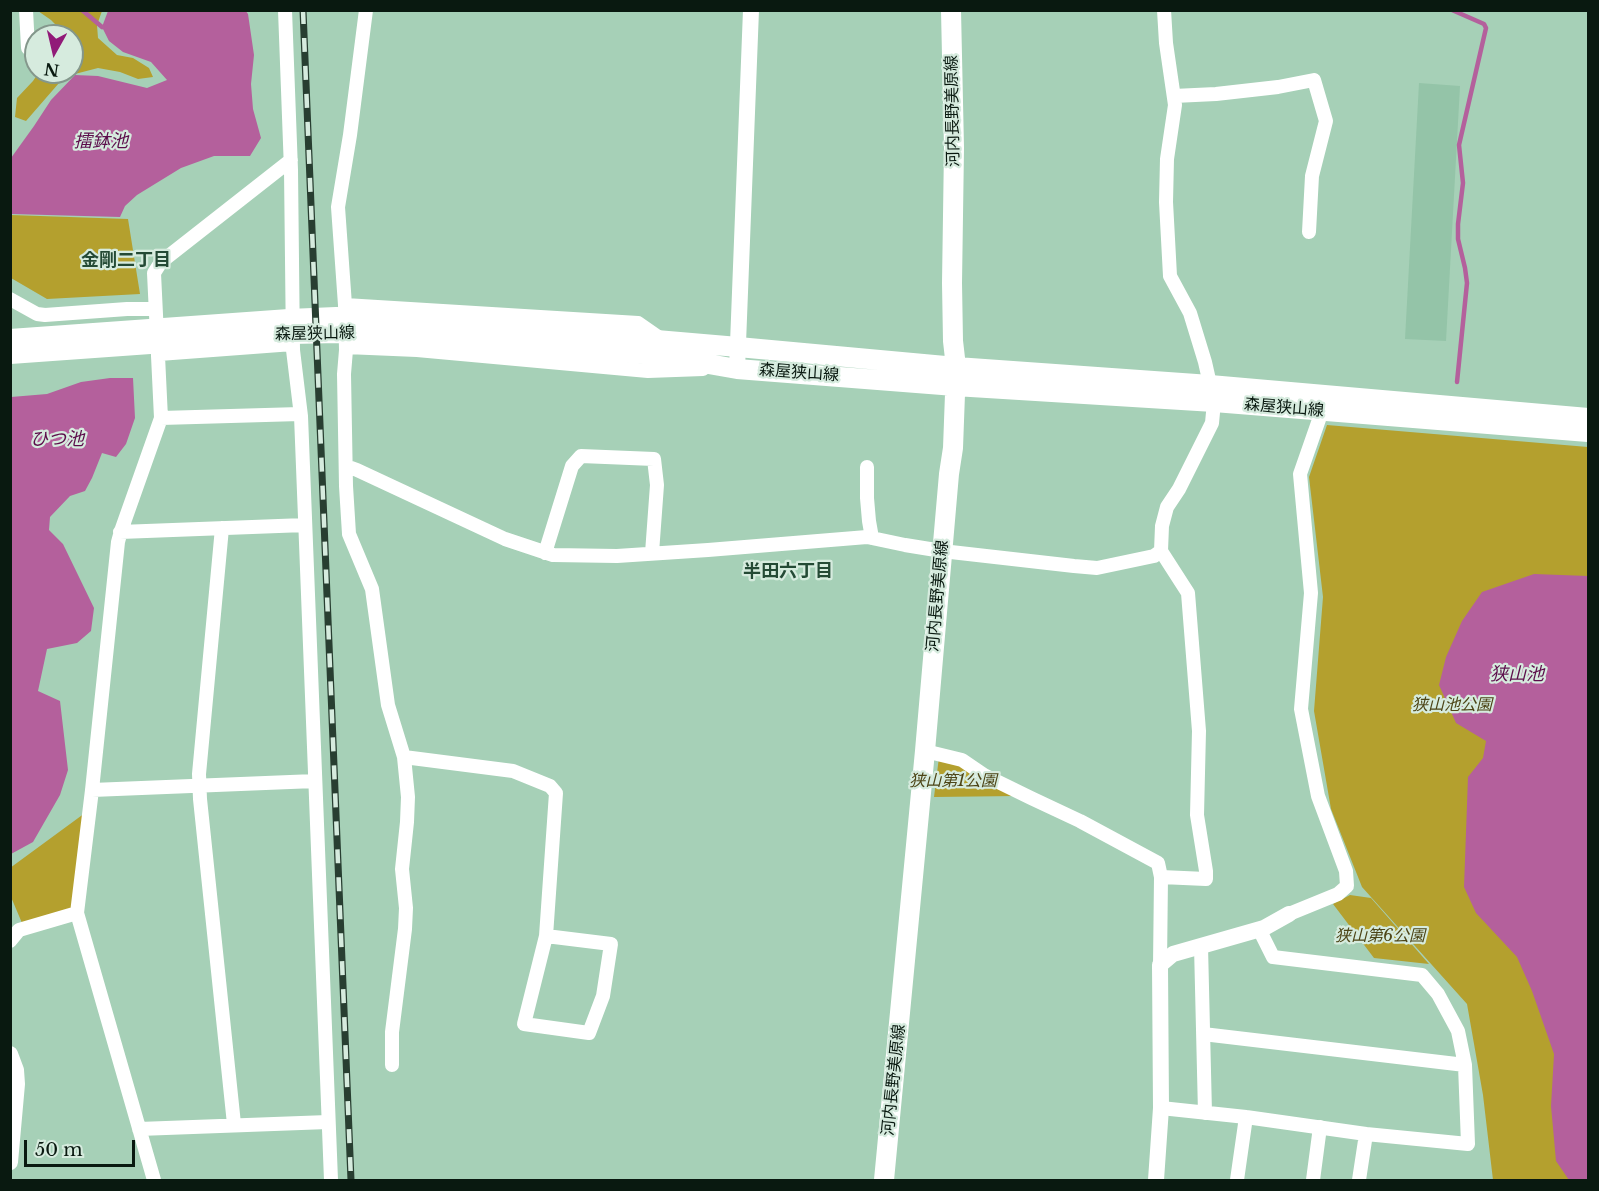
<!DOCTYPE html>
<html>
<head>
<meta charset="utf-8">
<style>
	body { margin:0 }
	#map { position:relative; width:1599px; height:1191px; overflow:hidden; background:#a6d0b7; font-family:"Libre Baskerville",serif }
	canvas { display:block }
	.frame { position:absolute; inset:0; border:12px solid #091910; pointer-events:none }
	.north { position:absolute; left:24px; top:24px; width:60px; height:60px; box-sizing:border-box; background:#d6ebde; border:2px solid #84978c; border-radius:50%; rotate:188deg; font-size:16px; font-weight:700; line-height:24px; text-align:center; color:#091910 }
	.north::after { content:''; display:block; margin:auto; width:21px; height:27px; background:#911a78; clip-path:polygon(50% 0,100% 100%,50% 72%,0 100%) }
	.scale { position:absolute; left:24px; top:1140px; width:111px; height:27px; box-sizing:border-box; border:3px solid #091910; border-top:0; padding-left:8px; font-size:18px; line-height:21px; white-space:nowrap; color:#091910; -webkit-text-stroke:4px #d6ebde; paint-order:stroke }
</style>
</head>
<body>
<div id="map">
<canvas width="1599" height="1191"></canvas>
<div class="frame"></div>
<div class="north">N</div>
<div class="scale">50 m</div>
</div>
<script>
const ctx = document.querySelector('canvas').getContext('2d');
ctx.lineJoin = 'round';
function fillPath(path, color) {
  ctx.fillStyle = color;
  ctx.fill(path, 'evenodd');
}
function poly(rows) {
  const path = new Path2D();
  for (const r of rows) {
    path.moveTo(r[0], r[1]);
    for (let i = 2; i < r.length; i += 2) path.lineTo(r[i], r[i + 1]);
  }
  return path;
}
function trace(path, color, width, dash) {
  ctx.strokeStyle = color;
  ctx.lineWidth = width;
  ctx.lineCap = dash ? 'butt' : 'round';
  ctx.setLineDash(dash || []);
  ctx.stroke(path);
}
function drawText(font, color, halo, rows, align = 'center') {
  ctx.font = font + ' "Libre Baskerville","Noto Sans JP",serif';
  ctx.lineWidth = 4.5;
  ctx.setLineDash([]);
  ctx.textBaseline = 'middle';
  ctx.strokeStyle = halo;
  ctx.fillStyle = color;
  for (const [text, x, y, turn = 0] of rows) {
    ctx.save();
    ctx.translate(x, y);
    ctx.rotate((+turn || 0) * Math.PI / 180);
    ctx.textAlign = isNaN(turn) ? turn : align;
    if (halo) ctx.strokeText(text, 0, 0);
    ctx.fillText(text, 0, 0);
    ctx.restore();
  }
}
fillPath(poly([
	[1419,83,1460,86,1446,341,1405,339]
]), '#94c4a8');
fillPath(poly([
	[38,11,102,11,97,25,98,38,117,55,133,58,149,68,153,77,138,79,120,72,98,68,71,75,59,83,26,121,15,117,17,98,33,81,39,72,72,72,72,36,61,36,63,32,51,20],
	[11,215,128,219,140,294,47,299,11,278],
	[1327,425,1588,447,1588,1180,1493,1180,1483,1095,1467,1004,1362,887,1331,809,1314,711,1323,597,1309,477],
	[939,757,957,763,1017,796,934,797],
	[85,813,73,909,22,923,11,897,10,868],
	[1350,895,1371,898,1429,964,1374,958,1333,904]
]), '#b4a02e');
fillPath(poly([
	[245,10,248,14,254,55,251,84,253,109,261,138,250,156,214,156,181,168,137,195,125,206,120,217,11,214,11,158,34,126,51,100,75,75,98,76,147,88,167,80,151,62,123,52,109,41,102,27,108,11],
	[110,378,133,378,135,418,126,444,116,457,102,453,92,478,85,491,70,496,50,517,49,530,63,544,94,608,91,631,77,643,47,649,38,691,60,701,68,770,60,795,33,842,11,854,11,397,47,394,81,382],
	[1534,574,1588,576,1588,1180,1569,1180,1556,1161,1551,1106,1554,1054,1532,991,1517,957,1476,913,1464,887,1468,777,1483,758,1486,741,1456,723,1439,685,1446,657,1462,621,1482,592]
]), '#b4609c');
trace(poly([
	[82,10,102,27],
	[1452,10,1484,24,1486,28,1459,145,1463,183,1458,224,1458,239,1465,268,1467,283,1457,382]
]), '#b4609c', 4.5);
trace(poly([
	[26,10,28,48],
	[285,10,291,170,293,350,301,416,331,1180],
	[366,10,350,135,338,207,345,305,346,350,344,374,346,486,349,534,372,589,388,705,404,757,408,797,407,822,402,869,406,908,405,929,392,1032,392,1065],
	[1174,96,1216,94,1278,87,1314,80,1326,121,1312,176,1309,232],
	[10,299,37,314,45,315,127,309,155,309],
	[345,305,638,323,661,339],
	[346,347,417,350,648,371,703,369],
	[159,354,293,344],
	[161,418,300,414],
	[346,466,357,470,505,539,553,555,617,556,708,550,867,537,905,545,942,551,1074,566,1097,568,1154,556,1161,551,1162,526,1167,507,1179,489,1212,423,1214,402,1205,362,1190,313,1170,276,1166,202,1167,159,1175,105,1166,43,1164,10],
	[867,467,867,498,869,521,872,538],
	[222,528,199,774,200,799,234,1124],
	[120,532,305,525],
	[545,553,572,466,581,456,654,459,657,485,652,553],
	[925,751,962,760,984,775,1031,798,1080,821,1158,863,1161,877],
	[404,757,513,771,550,786,556,793,546,936,524,1024,589,1033,603,996,611,944,546,936],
	[92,790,315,781],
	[1289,914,1338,894,1347,886,1346,871,1318,796,1301,709,1311,593,1300,474,1322,411],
	[10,941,19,930,77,913],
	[1201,946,1205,1113],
	[1160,965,1161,877,1206,879,1206,871,1197,815,1199,731,1188,593,1161,551],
	[1203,1034,1465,1065],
	[1161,1108,1246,1117,1366,1134,1468,1144,1465,1065,1458,1031,1438,994,1422,975,1273,957,1259,929],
	[139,1129,328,1122],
	[154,1180,77,913,92,790,118,542,121,531,161,418,154,273,161,262,291,160],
	[1237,1180,1246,1117],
	[1313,1180,1320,1127],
	[1359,1180,1366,1134]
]), '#fff', 14);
trace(poly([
	[737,369,751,10],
	[10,1054,16,1070,17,1084,10,1162],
	[1156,1180,1161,1108,1160,965,1173,954,1264,928,1289,914]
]), '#fff', 16);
trace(poly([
	[10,339,289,319,336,317,379,318,423,320,738,347,956,367,1210,385,1588,418],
	[10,354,290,334,338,333,379,334,657,355,737,369,955,386,1214,402,1588,432],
	[884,1180,925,751,949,474,953,448,956,367,953,341,952,283,954,148,951,10]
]), '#fff', 20);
const rail = poly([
	[303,10,351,1180]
]);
trace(rail, '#283e31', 7);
trace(rail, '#d6ebde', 4.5, [14]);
drawText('16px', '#091910', '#d6ebde', [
	["河内長野美原線",953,111,-91],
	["森屋狭山線",315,334,-1],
	["森屋狭山線",799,373,4],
	["森屋狭山線",1284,408,5],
	["河内長野美原線",938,596,-85],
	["河内長野美原線",894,1080,-84]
]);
drawText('italic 16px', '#4d4517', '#d6ebde', [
	["狭山池公園",1452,705],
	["狭山第1公園",953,781],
	["狭山第6公園",1380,936]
]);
drawText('italic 18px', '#5c0d4b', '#d6ebde', [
	["擂鉢池",101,142],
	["ひつ池",57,440],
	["狭山池",1517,675]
]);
drawText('bold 18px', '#244a35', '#d6ebde', [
	["金剛二丁目",126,261],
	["半田六丁目",788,572]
]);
</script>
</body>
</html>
